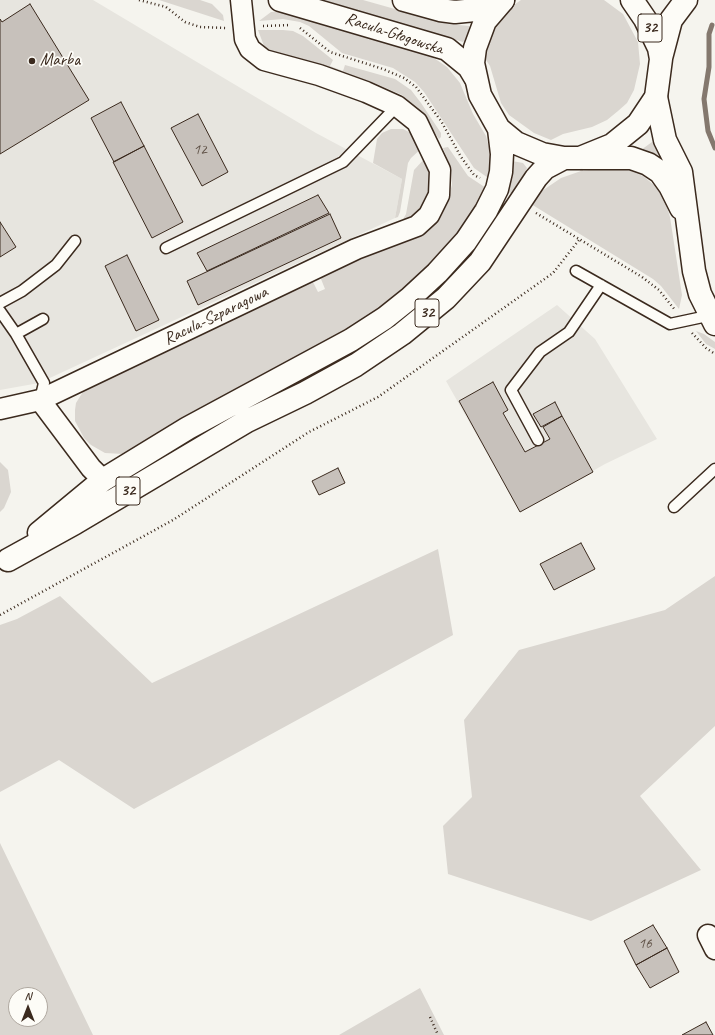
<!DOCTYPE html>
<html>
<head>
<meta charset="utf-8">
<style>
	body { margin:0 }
	#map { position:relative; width:715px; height:1035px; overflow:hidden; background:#f5f4ee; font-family:Caveat,sans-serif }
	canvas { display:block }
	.north { position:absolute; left:8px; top:987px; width:40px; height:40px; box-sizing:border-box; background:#fdfcf7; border:1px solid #afa8a0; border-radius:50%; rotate:0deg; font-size:11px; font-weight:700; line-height:16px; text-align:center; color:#3b2a1e }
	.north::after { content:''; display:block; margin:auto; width:14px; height:18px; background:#3b2a1e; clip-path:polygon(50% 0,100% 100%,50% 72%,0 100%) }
</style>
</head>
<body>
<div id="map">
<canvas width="715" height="1035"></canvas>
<div class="north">N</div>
</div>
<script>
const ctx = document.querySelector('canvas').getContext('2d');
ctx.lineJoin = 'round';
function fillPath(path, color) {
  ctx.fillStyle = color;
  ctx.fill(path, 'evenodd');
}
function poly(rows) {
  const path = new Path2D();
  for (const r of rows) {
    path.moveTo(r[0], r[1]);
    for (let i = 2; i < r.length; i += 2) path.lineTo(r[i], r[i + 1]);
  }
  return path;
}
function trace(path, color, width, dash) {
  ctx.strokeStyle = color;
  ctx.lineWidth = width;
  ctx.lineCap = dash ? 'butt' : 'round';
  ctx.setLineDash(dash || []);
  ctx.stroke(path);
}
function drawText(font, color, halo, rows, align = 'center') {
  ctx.font = font + ' Caveat,sans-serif';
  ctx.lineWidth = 3.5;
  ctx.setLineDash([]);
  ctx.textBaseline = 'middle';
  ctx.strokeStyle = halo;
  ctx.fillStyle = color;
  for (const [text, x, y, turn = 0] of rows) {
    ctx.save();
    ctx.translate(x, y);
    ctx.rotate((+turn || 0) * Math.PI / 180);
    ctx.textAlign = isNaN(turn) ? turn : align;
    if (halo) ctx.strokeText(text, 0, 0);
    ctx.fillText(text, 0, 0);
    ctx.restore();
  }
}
fillPath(poly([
	[0,0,93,0,316,133,402,179,395,218,39,383,0,390],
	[557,305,595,339,657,439,605,464,520,512,446,381]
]), '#e7e5df');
fillPath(poly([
	[159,0,200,0,212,4,223,15,224,21],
	[324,0,363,0,448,24,469,26,470,28,466,40,463,42],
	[521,0,604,0,623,14,638,42,640,64,634,90,627,103,618,111,607,120,592,127,563,134,551,140,534,133,509,115,501,103,490,66,482,54,490,31,504,12],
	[283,11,428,54,447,67,460,83,473,114,486,136,491,155,491,180,474,168,424,92,415,82,393,68,342,53,309,26,300,22,283,19,259,21,271,12],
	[258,30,283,30,293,31,303,36,333,60,330,66,343,71,345,65,395,79,411,90,421,103,441,133,441,137,439,139,422,113,402,95,372,82,276,54,264,46],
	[391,129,403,129,407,131,412,134,422,148,411,158,408,163,400,212,398,217,395,218,402,179,373,163,377,139,382,133],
	[652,142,655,143,668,168,641,150],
	[448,147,468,176,489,190,456,241,371,319,133,449,123,454,105,453,91,445,84,438,75,421,75,410,76,403,84,390,310,281,313,282,318,292,325,289,321,279,322,275,421,234,440,216,447,202,452,185,451,168,443,148],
	[426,157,432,184,425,204,417,214,401,223,406,214,414,170],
	[512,161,523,163,527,168,513,195,505,190],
	[604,168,626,169,643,176,654,185,664,198,670,217,682,295,679,309,661,286,653,279,531,204,539,193,561,178,581,171],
	[501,198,508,202,476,249,442,287,404,321,355,354,166,458,165,453,334,357],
	[696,331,704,334,715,342,715,349,706,344],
	[0,462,8,470,11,492,4,508,0,512],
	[438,549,453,635,134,809,59,760,0,792,0,625,17,619,60,596,152,683],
	[715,576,715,726,640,796,701,870,591,921,448,874,443,826,472,797,464,720,519,650,665,610],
	[0,843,93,1035,0,1035],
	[16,995,40,995,40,1019,16,1019],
	[420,988,444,1035,339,1035]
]), '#dad6d0');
trace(poly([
	[712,25,709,34,709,67,704,99,708,131,715,148]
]), '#84786e', 5);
const building = poly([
	[30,4,89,100,0,154,0,19,2,22,30,4],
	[121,102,144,146,114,162,91,118,121,102],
	[198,114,228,172,202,186,171,128,198,114],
	[144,146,183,222,152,238,113,162,144,146],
	[318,195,329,213,207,271,197,253,318,195],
	[330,214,341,238,198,305,187,281,330,214],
	[0,222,16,247,0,257,0,222],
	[127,255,159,320,136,331,105,266,127,255],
	[493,382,508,410,503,413,525,452,550,439,543,427,562,416,593,472,520,512,459,401,493,382],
	[555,402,562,416,541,427,533,414,555,402],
	[338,468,345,483,319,495,312,481,338,468],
	[581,543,595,569,554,590,540,564,581,543],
	[653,925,667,948,636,965,624,941,653,925],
	[667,948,679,972,650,988,636,965,667,948],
	[706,1022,713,1035,682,1035,706,1022]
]);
fillPath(building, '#c7c1bb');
trace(building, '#3b2a1e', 1);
const lane = poly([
	[166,248,343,162,397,106],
	[576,271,670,324,712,315],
	[0,303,22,291,56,265,75,241],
	[0,311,16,334,44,383,40,400],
	[16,334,43,319],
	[538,440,511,390,540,352,569,332,601,285],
	[674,507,715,469]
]);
const street = poly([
	[40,400,91,468,103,480],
	[0,409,40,400,356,249,417,226,429,215,439,195,440,170,417,122,397,106,366,92,319,75,264,60,250,49,245,39,241,0],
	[708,935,715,949]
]);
const secondary = poly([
	[280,0,447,49,469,67,475,77],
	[404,0,440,10,455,12,475,10,503,0],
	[656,97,665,140,681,172,694,271,700,294,715,324],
	[583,158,631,158,648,164,660,172,670,186,681,208]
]);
const primary = poly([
	[503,0,485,21,475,48,473,63,480,95,499,129,516,143,542,154,564,158,580,158,612,145,638,124,656,97,661,59,659,48,645,19,632,0],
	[661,58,671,20,686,0],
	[39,533,103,480,188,428,351,340,385,318,410,298,437,273,466,241,486,211,497,189,501,172,502,154,499,129],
	[8,560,75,523,247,421,305,393,356,365,402,334,446,298,480,262,536,178,545,168,564,158]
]);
trace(lane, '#3b2a1e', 13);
trace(street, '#3b2a1e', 23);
trace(secondary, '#3b2a1e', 25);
trace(primary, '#3b2a1e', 25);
trace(poly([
	[139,0,166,7,185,22,200,27,226,28],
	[263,26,291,25],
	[300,28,330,52,383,69,404,78,416,87,441,121,461,157,474,175,480,178],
	[536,213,642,277,659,290,675,310],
	[692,333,706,348,715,354],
	[0,615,173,520,309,432,378,397,553,273,579,240],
	[430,1017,438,1035]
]), '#3b2a1e', 2.5, [1, 3]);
trace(lane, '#fdfcf7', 10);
trace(street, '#fdfcf7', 20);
trace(secondary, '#fdfcf7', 22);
trace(primary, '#fdfcf7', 22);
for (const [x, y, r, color] of [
	[32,61,4,"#3b2a1e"]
]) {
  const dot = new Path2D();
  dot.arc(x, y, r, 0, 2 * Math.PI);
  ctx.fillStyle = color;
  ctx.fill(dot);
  trace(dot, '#fdfcf7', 1.5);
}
drawText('15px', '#5e5045', null, [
	["12",200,150],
	["16",645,944]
]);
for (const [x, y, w] of [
	[650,28,24],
	[427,313,24],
	[128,491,24]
]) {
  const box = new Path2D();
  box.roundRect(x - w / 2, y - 14, w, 28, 3);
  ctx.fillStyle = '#fdfcf7';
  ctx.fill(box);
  trace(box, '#3b2a1e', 1);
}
drawText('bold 16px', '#3b2a1e', null, [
	["32",650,28],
	["32",427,313],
	["32",128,491]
]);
drawText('17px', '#3b2a1e', '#fdfcf7', [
	["Racula-Głogowska",394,34,18],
	["Racula-Szparagowa",216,316,-26]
]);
drawText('17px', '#3b2a1e', '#fdfcf7', [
	["Marba",40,61]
], 'left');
</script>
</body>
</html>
